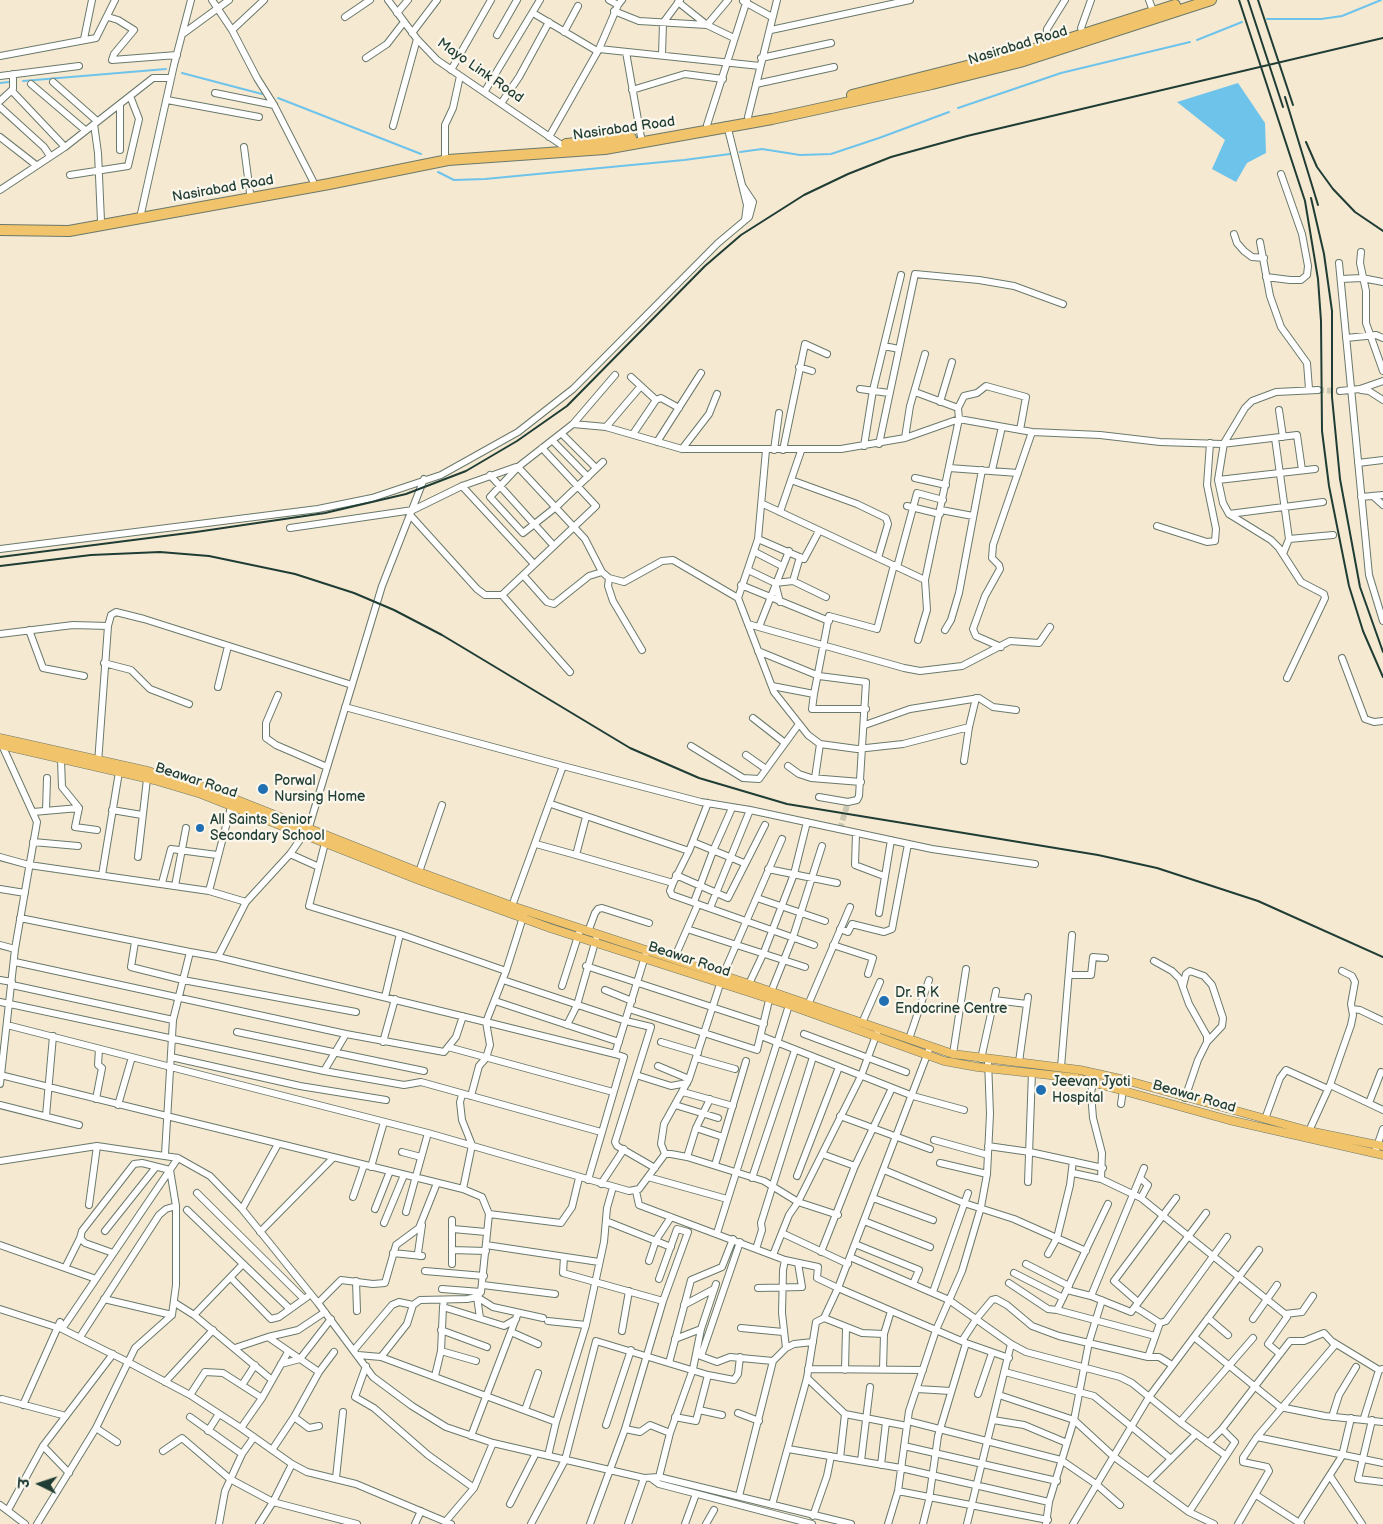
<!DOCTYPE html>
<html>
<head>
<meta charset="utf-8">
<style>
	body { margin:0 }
	#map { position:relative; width:1383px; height:1524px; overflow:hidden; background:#f6e9d2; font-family:"Balsamiq Sans","Playpen Sans Deva",sans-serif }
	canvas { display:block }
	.north { position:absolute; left:15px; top:1459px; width:50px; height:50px; -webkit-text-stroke:4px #fbf7ec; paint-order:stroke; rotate:274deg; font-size:14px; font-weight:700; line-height:20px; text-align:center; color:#1f3d34 }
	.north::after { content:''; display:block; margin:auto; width:18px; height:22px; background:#1f3d34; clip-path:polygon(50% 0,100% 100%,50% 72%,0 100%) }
</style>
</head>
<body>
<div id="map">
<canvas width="1383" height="1524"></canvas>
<div class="north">उ</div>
</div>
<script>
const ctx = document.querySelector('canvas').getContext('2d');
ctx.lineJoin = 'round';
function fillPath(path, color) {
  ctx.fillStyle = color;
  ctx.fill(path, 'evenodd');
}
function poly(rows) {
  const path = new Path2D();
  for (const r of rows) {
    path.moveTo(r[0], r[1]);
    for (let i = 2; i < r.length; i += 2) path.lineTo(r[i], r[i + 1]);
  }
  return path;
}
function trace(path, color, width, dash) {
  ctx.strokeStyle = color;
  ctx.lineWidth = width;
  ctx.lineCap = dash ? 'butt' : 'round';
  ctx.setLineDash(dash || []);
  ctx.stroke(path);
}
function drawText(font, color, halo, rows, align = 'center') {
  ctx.font = font + ' "Balsamiq Sans",sans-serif';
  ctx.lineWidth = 4.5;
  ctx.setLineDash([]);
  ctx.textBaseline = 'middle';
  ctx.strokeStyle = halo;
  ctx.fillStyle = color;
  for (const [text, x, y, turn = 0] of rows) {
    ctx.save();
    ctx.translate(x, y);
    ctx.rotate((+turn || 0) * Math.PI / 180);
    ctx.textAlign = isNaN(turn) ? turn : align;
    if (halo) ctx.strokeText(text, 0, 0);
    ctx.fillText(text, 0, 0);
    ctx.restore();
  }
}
fillPath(poly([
	[1238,83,1265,123,1266,153,1247,163,1236,182,1212,169,1225,140,1177,102]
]), '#6ec3eb');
trace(poly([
	[1267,19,1321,19,1342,16,1381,0],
	[1197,40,1242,22],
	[182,73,262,94],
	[23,81,166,69],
	[0,83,9,82],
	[278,98,421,154],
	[958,108,1061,73,1190,42],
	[740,152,762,149,800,155,831,154,879,138,949,112],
	[438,172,454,180,485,179,684,160,730,154]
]), '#6ec3eb', 2);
trace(poly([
	[1318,390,1340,391],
	[840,829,848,802]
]), '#cbc7b2', 6, [6, 3]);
const minor = poly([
	[212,0,232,30,257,78,274,105,313,181],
	[388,0,417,39,437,60,566,148],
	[609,0,618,5,622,0],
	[1149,0,1153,11],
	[743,1,772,17],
	[678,2,707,25,734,38],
	[614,11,639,21,707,25,728,0],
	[397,13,408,0],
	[533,13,597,51],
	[108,17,118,20,134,30,114,54,112,60,177,55],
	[345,17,370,0],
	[232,30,264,0],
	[771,30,910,0],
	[564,32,578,6],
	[184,33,229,0],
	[412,33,437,0],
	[1083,33,1081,28,1091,0],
	[497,35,517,0],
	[84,39,92,0],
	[1046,46,1047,29,1065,0],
	[599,49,760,66],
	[626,52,641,137],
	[662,55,663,23,680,0],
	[0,56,96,38,115,0],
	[366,58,387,44,404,22],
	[761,58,831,43],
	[451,70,491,0],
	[0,76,79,66],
	[53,82,97,121],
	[31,84,85,130],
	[756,84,834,67],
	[632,90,685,74,723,79],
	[12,91,65,147],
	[485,91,540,0],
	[215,93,274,105],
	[167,100,259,117],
	[0,101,13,89,13,74],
	[502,102,519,77,549,22],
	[120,104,120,150],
	[0,107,44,147,50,156],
	[748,117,777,0],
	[94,124,98,153,101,221],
	[707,125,747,0],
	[727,125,747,205,745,220],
	[393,126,417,39],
	[0,137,36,165],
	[549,137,599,49,618,5],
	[244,147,250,193],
	[445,155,445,125,453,108,460,76],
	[70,175,128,166,139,119,130,96],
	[0,190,65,147,153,78,171,78],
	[140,218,174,65,191,0],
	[1234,234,1237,243,1244,251,1252,257,1264,258],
	[1260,242,1270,296,1281,327,1307,363,1309,389],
	[1361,252,1360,263,1366,291,1366,323,1383,371],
	[1339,263,1369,575,1383,621],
	[1266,277,1290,280,1301,280,1307,275,1308,266,1302,234,1281,174],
	[1341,279,1362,278,1383,282],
	[1346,338,1376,335,1383,338],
	[884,346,899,349],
	[799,367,812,371],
	[631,377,656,400,633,434],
	[860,389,889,393],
	[1361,390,1369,391,1383,400],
	[1340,391,1360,389,1383,381],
	[915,392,958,408,959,419,925,580,927,610,918,640],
	[656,400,661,398,679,408],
	[940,402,952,362],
	[958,408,964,396,977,393,986,386,1026,397,1020,430],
	[1279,410,1283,437],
	[573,424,606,427,682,449,841,449,905,438,959,419,1032,432,1100,435,1160,442,1222,444,1297,435,1302,470],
	[606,427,641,386],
	[562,434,596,468],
	[905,438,910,406,925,354],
	[1275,438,1289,539,1333,535],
	[553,441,588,477],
	[657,442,701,373],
	[879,444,915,274,979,280,1014,286,1063,304],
	[864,446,873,390,901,275],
	[682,449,709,414,717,394],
	[774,450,779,413],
	[783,450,805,344,827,354],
	[603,462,556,507,523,533,490,497,518,467,573,424,615,375],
	[1358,463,1383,460],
	[518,467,585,539,602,572,609,578,624,582,662,561,673,560,738,598,774,692,808,735,820,744,857,749,903,744,969,727],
	[949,468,1018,473],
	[992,470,1002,427],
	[490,475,554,546],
	[915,478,946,485],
	[791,480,857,504,886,518,888,524,878,558],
	[1218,480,1315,469],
	[462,486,534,564],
	[1373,496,1383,505],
	[1361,497,1383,495],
	[763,504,925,580],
	[907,506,940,514],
	[941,510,973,516],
	[780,512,801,451],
	[1229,514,1323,502],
	[411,516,477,589,485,595,502,595,596,506,542,448],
	[1157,526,1207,542,1215,541,1216,529,1207,485,1210,443],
	[290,528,413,510,462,486,516,467],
	[758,539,804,559,819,531],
	[0,549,318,509,372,498,441,475,518,432,573,389,718,243,749,217,753,202,743,187],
	[755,552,782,566],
	[1283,554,1289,539],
	[800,557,793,581,826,597],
	[897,567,917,493,943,500],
	[748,570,775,583],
	[523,575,547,602,554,604,589,576,602,572],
	[609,578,608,586,613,601,642,650],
	[741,585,829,621],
	[502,595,570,672],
	[738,598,758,539,766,450],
	[780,602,775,583,793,581],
	[748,624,904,668,920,671,962,666,1010,641,1039,643,1050,627],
	[759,627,789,551],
	[29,630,43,668,84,676],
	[945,630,951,620,959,593,982,470],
	[0,634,73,625,108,626],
	[1001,647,976,636,973,629,985,596,1000,569,999,565,992,558,993,545,1032,432],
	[758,651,819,676,866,682,859,796,857,800,848,802,819,797],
	[1342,658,1365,719,1374,722,1383,721],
	[104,663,131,670,150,689,189,704],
	[1287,678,1325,598,1324,594,1301,582,1279,548,1271,540,1229,514,1223,503,1218,480,1224,443,1245,408,1252,401,1276,392,1318,390],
	[772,686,814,694],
	[218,687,228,646],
	[278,695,266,723,266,738,276,745,327,767],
	[345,707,563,766],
	[866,709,812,709,814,694,829,616,877,629,894,565],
	[753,718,785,743],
	[865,725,910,709,979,698,993,707,1016,710],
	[691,746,743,778,759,779,799,724],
	[746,755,766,769],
	[964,761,969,727,976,698],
	[98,763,108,626,111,615,116,612,144,619,352,685],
	[788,766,799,774,811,778,861,782],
	[815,778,820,744],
	[708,803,689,851,673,883,670,891,672,895,814,945],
	[551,804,689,851],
	[79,808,75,827,97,830],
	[112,810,142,815],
	[46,811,47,778],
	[33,812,79,808,62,787,61,760],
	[586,817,576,855,673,883],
	[856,833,855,865,884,876],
	[33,842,78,846],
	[693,842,744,863],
	[325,843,309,906,400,934,506,971],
	[536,844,576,855],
	[290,854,319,867],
	[0,857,29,865,209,891,246,902],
	[138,857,147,779],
	[768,869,837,883],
	[419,872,442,805],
	[102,875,119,772],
	[676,875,728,898,765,825],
	[162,883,171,849,217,855],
	[175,886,186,828],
	[0,889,25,893],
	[209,891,232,803],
	[757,898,825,921],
	[694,902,713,851,732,808],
	[512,906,563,766,701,802,750,810,932,849,1035,864],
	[710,908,750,810],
	[879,913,891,840],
	[20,918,190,952],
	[687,929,805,967],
	[840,929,848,932,852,924,884,932,892,929,908,844],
	[588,932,595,913,598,909,602,908,649,923],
	[135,942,131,967,183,980,356,1012],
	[0,945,15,949],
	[833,945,873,958,868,974],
	[218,957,486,1022,506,971,524,914],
	[674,959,698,904],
	[1154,961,1172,971,1180,979,1189,1004,1207,1036,1207,1042,1198,1060,1185,1098],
	[15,962,346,1034],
	[586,966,764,1024],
	[1070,975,1091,975,1093,957,1105,958],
	[0,980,12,982],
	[503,980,626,1021,651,1027,615,1142,617,1146,655,1168],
	[749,984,764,952,794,874,807,822],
	[12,985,173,1020],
	[562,986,579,933],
	[1183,986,1186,974,1190,971,1204,976,1212,985,1223,1018,1222,1026,1207,1042],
	[605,990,632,1001],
	[385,997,400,934],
	[994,1000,1027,1004],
	[495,1001,619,1042],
	[0,1002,324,1071,404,1085,421,1082,601,1132],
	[808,1005,850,907],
	[629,1009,757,1050,771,992,793,937,822,846],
	[1352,1009,1360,1010,1383,1021],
	[862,1023,880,982],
	[7,1025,428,1133,629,1191,639,1189,665,1154,671,1154,687,1157,764,1181,798,1202,838,1215],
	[567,1025,577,1005,596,939],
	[237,1032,424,1071],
	[804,1034,906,1072],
	[761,1036,913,1096,964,1110],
	[909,1039,929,980],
	[383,1042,395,999],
	[661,1042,698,1053],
	[448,1047,613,1092],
	[953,1054,966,969],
	[171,1057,300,1086,386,1100],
	[696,1058,735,1069],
	[981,1059,996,991],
	[1019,1062,1028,997],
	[658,1066,689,1079],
	[1061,1067,1072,935],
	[324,1071,346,1034,444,1052,456,1037,463,1016],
	[1095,1074,1091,1093,1093,1118,1102,1153,1101,1179],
	[0,1075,463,1189,482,1197,489,1214,481,1292,477,1297,467,1299,420,1300,413,1305,407,1324,381,1357],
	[636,1075,671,1086,687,1083],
	[0,1084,15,949,37,822,1,743],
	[1330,1085,1383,1110],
	[683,1092,733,1106],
	[462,1095,460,1102,462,1120,472,1145,463,1189],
	[471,1096,479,1066,486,1058,490,1045,486,1022,615,1054],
	[96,1099,102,1068,98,1065,99,1049],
	[1369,1103,1381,1072],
	[1121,1104,1123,1090],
	[0,1105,79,1125],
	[118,1105,132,1057],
	[675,1105,718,1118],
	[46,1116,53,1036],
	[840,1116,930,1149],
	[1265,1119,1280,1078,1286,1070,1328,1089],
	[696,1128,723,1137],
	[1309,1131,1330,1085,1351,1025,1353,1015,1351,1004,1355,982,1352,976,1342,971],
	[934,1140,988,1155],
	[988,1146,1030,1152,1103,1168],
	[1376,1149,1383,1129],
	[402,1152,421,1157],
	[165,1154,173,1020,190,952,218,957,246,902,290,854,309,827,382,586,424,479],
	[665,1154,661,1144,664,1124,689,1079,723,975,782,839],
	[822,1154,855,1166,892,1088],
	[687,1157,696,1128,710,1099],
	[0,1161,97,1146,178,1158,210,1176,242,1209,318,1303,373,1377,412,1406,446,1427,493,1443,644,1478,659,1477,851,1524],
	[940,1163,987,1174],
	[715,1165,746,1061],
	[371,1167,384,1122],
	[884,1170,964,1203,1014,1219,1086,1251],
	[1073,1173,1101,1179,1141,1198,1285,1314,1302,1312,1313,1296],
	[797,1176,839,1067],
	[648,1177,727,1199],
	[752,1178,795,1050],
	[1140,1178,1148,1185,1141,1198],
	[588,1180,624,1057,615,1054,647,950],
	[1028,1182,1032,1072],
	[601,1184,624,1149],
	[636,1191,639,1205,785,1260,818,1267,817,1278,838,1288,966,1343,1009,1358],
	[197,1193,304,1299],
	[353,1197,364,1165],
	[873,1198,933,1220],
	[89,1205,97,1146],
	[242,1209,278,1144],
	[375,1209,390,1171],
	[187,1210,290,1309],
	[406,1212,428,1133],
	[489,1214,561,1223,572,1207,579,1178],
	[606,1221,671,1247],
	[864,1221,930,1247],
	[384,1223,404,1175],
	[453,1229,486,1232],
	[105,1231,156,1167],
	[260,1232,333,1158],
	[717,1233,790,1002],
	[782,1233,848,1264],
	[855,1244,919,1270,913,1284],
	[0,1245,96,1279],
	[486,1245,599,1262],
	[756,1249,762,1230,761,1223,813,1057],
	[452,1250,486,1251],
	[821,1252,855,1166],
	[393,1253,422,1256],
	[1048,1254,1057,1238,1070,1185,1073,1161],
	[773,1255,789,1215,798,1202,861,1076,877,1033],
	[420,1256,418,1253,422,1225],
	[564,1257,563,1273,663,1301],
	[850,1257,949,1300,1011,1344,1026,1352,1120,1377,1132,1383,1180,1422,1225,1455],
	[785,1260,783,1270,782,1313,786,1348],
	[649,1261,656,1240,671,1217],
	[452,1264,452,1220],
	[1026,1264,1069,1286],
	[65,1268,81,1236],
	[425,1271,484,1276],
	[1014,1273,1063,1298],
	[231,1278,271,1319,279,1317,307,1297],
	[356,1281,357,1311],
	[1009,1283,1048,1309,1057,1310,1108,1204],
	[483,1285,555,1294],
	[758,1288,802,1287,798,1263],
	[442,1289,481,1292],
	[1067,1290,1091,1296,1131,1312,1206,1213],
	[933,1292,968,1193],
	[1091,1296,1144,1168],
	[477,1297,493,1307,543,1318],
	[477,1297,480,1318],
	[104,1299,172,1315],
	[444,1300,443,1307,504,1326,516,1319],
	[1138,1302,1114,1281,1176,1198],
	[175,1303,194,1315,272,1380],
	[318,1303,341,1280,373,1284,385,1283,396,1245,419,1228,437,1183],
	[684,1305,714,1289],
	[1135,1307,1160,1323],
	[0,1309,62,1329,128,1362,190,1395,241,1428,292,1464,307,1472,356,1484,451,1524],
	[1057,1310,1155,1336],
	[194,1315,243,1264],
	[824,1318,838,1288,930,1047],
	[1208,1318,1228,1335],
	[1253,1319,1277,1285],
	[548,1321,586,1325],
	[741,1328,783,1332],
	[62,1329,178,1158],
	[441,1330,487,1347],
	[622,1331,629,1291],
	[511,1332,538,1344],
	[80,1337,159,1215,166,1209,176,1206],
	[268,1337,298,1330,325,1312],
	[1194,1337,1280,1407,1325,1416,1383,1422],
	[675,1339,701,1329],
	[962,1341,977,1318,992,1300,996,1299,1007,1305,1032,1326,1059,1336,1148,1357,1159,1357,1172,1365],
	[1333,1342,1379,1370,1383,1369],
	[235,1348,268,1337,319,1372],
	[354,1350,392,1305,399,1302,413,1305],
	[441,1351,476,1361],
	[1280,1354,1268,1344,1287,1317,1285,1314],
	[358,1355,381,1357,556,1422],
	[698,1355,717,1362,730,1357,773,1361],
	[701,1356,740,1242],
	[1148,1357,1160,1323,1166,1321,1227,1237],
	[669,1363,691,1280,722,1267,733,1239],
	[281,1364,300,1359,331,1319],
	[366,1366,355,1397,374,1408,428,1455,474,1488],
	[808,1369,923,1370],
	[883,1369,884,1334,891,1311],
	[845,1370,846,1328],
	[1005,1372,1094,1396,1171,1459],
	[708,1375,734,1380,738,1374,740,1357],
	[435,1376,441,1351,443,1307],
	[807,1378,845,1414,907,1426],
	[165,1382,213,1330],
	[242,1385,255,1365],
	[917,1389,951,1391],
	[978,1394,992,1353],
	[190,1395,205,1372,223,1373,262,1398],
	[999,1395,1074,1420,1113,1456,1189,1512,1214,1524],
	[2,1399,66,1416],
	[23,1405,60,1322],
	[525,1410,538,1373],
	[699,1410,722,1415],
	[738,1413,759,1421],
	[190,1417,242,1454],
	[294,1417,309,1428,319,1426],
	[1332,1417,1339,1395,1356,1367],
	[1364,1418,1379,1370],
	[993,1420,1024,1425,1067,1443],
	[1372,1420,1358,1479,1383,1482],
	[908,1421,1061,1460,1096,1484,1120,1505],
	[1180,1422,1253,1338],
	[606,1425,631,1350],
	[96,1428,117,1442],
	[241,1428,262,1398,288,1352],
	[625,1429,640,1432,650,1425,670,1433],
	[208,1431,219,1414],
	[471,1436,518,1313],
	[1257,1437,1383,1463],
	[1208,1443,1222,1429],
	[43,1446,69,1473],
	[904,1446,1057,1481],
	[788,1449,901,1468,1049,1502],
	[272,1450,294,1417,319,1372,334,1352],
	[163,1451,182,1438,230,1479,273,1502,259,1524],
	[548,1456,556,1422,586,1325,604,1242,607,1208,613,1187],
	[840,1458,845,1414],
	[861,1461,870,1387],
	[292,1464,273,1502,357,1524],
	[881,1465,886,1422],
	[1330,1476,1362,1524],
	[659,1477,670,1433,693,1369,701,1329,716,1284],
	[336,1478,343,1412],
	[651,1478,659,1484,812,1524],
	[1148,1482,1196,1434],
	[898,1491,1048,1520],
	[1256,1495,1301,1524],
	[739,1496,773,1361,786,1348,794,1344,813,1342],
	[510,1504,536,1453],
	[0,1505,25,1524],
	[772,1505,807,1378,816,1322,824,1318,862,1333,884,1334],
	[8,1510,43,1446,113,1354],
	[1189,1512,1235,1442,1222,1429,1290,1341,1304,1341,1324,1333,1335,1345,1257,1437,1243,1458,1243,1462,1267,1467,1269,1471,1238,1524],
	[813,1516,827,1476,831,1456],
	[446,1521,474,1488,493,1443],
	[1299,1523,1342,1456,1351,1418],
	[37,1524,96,1428,135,1348,172,1315,176,1285,176,1206,170,1170,142,1163,134,1164,82,1231,80,1238,85,1243,113,1253],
	[219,1524,225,1491,242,1454,254,1437],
	[415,1524,421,1511],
	[531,1524,565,1460,596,1341,708,1375,696,1421,675,1417],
	[590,1524,625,1429,663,1301,688,1232,677,1229,659,1279],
	[628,1524,644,1478],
	[685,1524,696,1494],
	[706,1524,714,1510],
	[888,1524,898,1491,909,1411,936,1330,962,1271,981,1207,987,1174,990,1114,988,1060],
	[923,1524,929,1500,938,1436,966,1343],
	[967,1524,1011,1344],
	[1046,1524,1049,1502,1074,1420,1089,1342,1102,1300],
	[1073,1524,1149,1397,1259,1250]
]);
const major = poly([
	[0,738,148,771,204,787,419,872,512,906,749,984,953,1054,1080,1070,1125,1080,1309,1131,1383,1146],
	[0,745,154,780,201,794,419,880,550,928,789,1005,944,1061,977,1067,1077,1078,1229,1120,1383,1155]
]);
const highway = poly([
	[852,95,1046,46,1175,5],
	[566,144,631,138],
	[0,230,69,231,329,184,448,160,605,149,772,119,932,84,1020,62,1211,0]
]);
trace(minor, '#6a796b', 8);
trace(major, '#6a796b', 9);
trace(highway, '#6a796b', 12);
trace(minor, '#fff', 6);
trace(major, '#f1c36a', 8);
trace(highway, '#f1c36a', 10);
trace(poly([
	[1239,0,1305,201,1318,279,1321,321,1322,431,1329,486,1349,586,1363,631,1383,677],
	[1248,0,1283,107],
	[1258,0,1293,105],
	[1285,97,1318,205],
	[1306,142,1317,167,1333,189,1355,212,1383,231],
	[1311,198,1324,254,1332,311,1332,397,1340,479,1360,587,1383,652],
	[0,557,196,532,325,513,406,494,466,471,517,441,567,406,705,266,741,235,804,195,848,174,891,157,967,136,1383,38],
	[0,566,91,555,160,552,209,556,295,574,354,593,394,610,442,635,630,748,699,778,787,804,1098,855,1157,868,1258,901,1383,957]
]), '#1f3d34', 2);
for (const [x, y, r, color] of [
	[263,789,6,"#1f6fb2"],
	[200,828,5,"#1f6fb2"],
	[884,1001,6,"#1f6fb2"],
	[1041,1090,6,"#1f6fb2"]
]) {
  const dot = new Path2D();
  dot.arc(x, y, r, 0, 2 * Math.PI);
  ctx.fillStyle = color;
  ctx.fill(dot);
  trace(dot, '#fbf7ec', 2);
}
drawText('14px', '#1f3d34', '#fbf7ec', [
	["Nasirabad Road",1018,46,-17],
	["Mayo Link Road",480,71,35],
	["Nasirabad Road",624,129,-8],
	["Nasirabad Road",223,189,-10],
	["Beawar Road",196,781,18],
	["Beawar Road",689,960,18],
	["Beawar Road",1194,1097,16]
]);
drawText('14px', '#1f3d34', '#fbf7ec', [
	["Porwal",274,781],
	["Nursing Home",274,797],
	["All Saints Senior",210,820],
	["Secondary School",210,836],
	["Dr. R K",895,993],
	["Endocrine Centre",895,1009],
	["Jeevan Jyoti",1052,1082],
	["Hospital",1052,1098]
], 'left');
</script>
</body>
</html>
